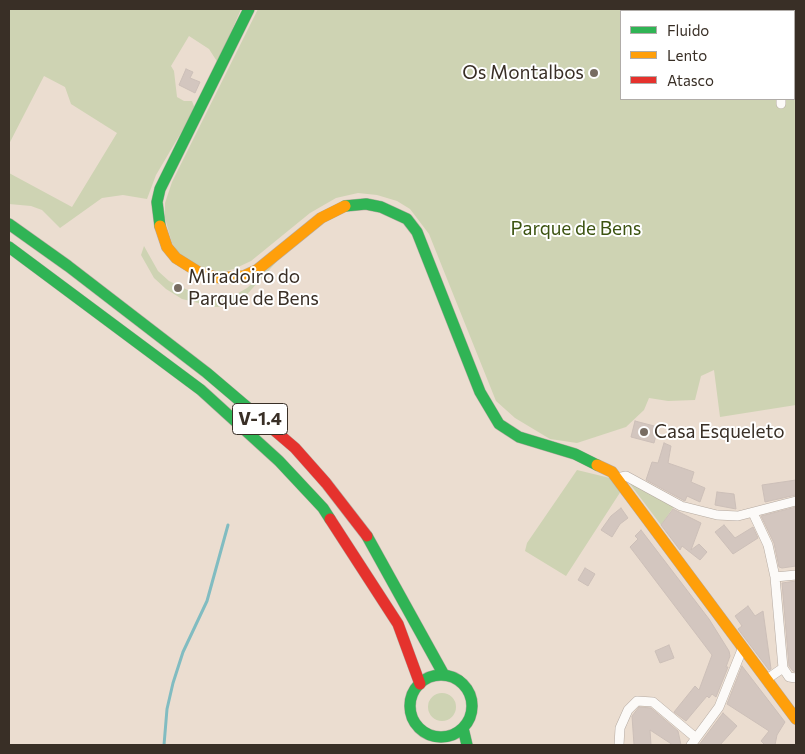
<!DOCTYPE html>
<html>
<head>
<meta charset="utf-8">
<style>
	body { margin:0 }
	#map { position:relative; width:805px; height:754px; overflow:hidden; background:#ebddd0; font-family:Commissioner,sans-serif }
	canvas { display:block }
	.frame { position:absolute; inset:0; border:10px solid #392f26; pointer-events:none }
	.legend { position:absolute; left:620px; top:10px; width:175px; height:90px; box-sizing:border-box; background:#fff; border:1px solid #b0aca8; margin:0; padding:6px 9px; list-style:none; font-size:15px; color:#392f26 }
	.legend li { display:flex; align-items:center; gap:10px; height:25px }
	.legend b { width:25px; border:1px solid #b0aca8 }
</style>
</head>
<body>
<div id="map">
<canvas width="805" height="754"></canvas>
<div class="frame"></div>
<ul class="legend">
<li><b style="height:6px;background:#30b455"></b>Fluido</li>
<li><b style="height:6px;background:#ff9f0a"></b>Lento</li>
<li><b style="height:6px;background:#e5322d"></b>Atasco</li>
</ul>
</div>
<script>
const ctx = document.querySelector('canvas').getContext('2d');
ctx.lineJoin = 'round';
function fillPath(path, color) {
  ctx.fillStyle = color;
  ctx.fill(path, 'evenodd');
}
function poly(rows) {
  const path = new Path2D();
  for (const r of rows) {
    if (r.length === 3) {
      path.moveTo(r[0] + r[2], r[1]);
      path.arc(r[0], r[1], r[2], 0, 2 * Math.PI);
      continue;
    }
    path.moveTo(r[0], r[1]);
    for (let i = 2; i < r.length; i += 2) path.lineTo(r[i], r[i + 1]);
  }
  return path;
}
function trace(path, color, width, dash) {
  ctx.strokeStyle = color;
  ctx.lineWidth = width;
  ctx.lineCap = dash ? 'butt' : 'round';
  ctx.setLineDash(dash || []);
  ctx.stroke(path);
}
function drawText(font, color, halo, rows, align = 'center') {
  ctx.font = font + ' Commissioner,sans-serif';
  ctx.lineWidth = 4;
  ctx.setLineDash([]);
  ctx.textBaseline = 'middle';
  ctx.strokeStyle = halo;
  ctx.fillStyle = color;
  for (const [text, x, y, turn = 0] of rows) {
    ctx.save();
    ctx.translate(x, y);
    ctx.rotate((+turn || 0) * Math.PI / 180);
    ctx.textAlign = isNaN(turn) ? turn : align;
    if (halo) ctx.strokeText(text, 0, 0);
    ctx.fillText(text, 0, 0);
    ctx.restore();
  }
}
fillPath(poly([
	[9,9,241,9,218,63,209,49,189,36,171,66,174,71,177,97,184,101,192,101,195,109,156,175,147,199,123,195,102,198,60,228,42,210,31,206,9,204,9,173,72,207,117,133,71,104,65,87,44,76,9,144],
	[258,9,796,9,796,405,720,417,714,370,701,376,695,400,668,401,649,398,644,410,626,427,577,443,550,439,515,418,496,401,429,234,410,209,397,201,377,195,358,193,336,198,310,213,251,261,234,269,221,272,192,264,180,255,172,243,165,218,165,203,172,182],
	[621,11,794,11,794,99,621,99],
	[144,246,158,271,169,281,204,298,220,299,233,296,247,288,280,258,241,301,231,306,215,307,182,299,166,289,154,278,141,255],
	[577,470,610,478,621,491,566,576,525,551,527,543],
	[627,480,675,505,661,525],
	[442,707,14]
]), '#ced3b3');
trace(poly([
	[164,745,167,709,173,683,183,652,207,601,228,525]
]), '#81bcc1', 3);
const building = poly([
	[186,69,193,72,190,78,200,82,195,93,179,85,186,69],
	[635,421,658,427,654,443,631,437,635,421],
	[664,443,671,446,668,463,694,472,691,482,705,488,700,502,687,496,685,501,683,500,646,480,652,462,658,463,664,443],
	[796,480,796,495,765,502,762,485,796,480],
	[717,492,734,494,736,509,715,505,717,492],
	[796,507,796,566,782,568,779,567,774,543,761,516,796,507],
	[621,508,628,518,620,524,612,537,601,530,611,516,621,508],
	[673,509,701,523,691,550,699,544,707,552,700,560,682,546,680,550,661,525,673,509],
	[724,525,735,538,753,527,758,538,733,554,715,532,724,525],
	[641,530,709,619,729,651,730,656,726,667,728,667,716,697,712,694,709,698,707,696,686,721,674,712,695,686,699,690,712,655,630,547,638,539,635,536,641,530],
	[585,568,595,574,588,586,578,580,585,568],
	[796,581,796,672,793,671,789,666,782,583,796,581],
	[748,606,755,616,763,611,771,669,769,670,738,629,742,626,735,616,748,606],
	[669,645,674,658,660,663,655,651,669,645],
	[742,666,785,722,777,735,775,745,765,745,761,741,769,731,727,704,742,666],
	[639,707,651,708,678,731,681,745,673,745,650,730,651,745,634,745,632,716,639,707],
	[723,713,737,726,720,745,699,745,723,713]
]);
fillPath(building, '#d3c6bf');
trace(building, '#ccbfb8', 1);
const street = poly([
	[774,9,775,11],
	[781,99,781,104],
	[617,478,626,476,681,506,717,515,738,516,796,501],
	[753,513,768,545,775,577,783,668],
	[775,577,796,575],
	[783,668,789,677,796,678],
	[767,679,783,668],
	[619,745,620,728,628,710,637,701,653,702,696,738],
	[691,745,719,707,743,647]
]);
const fast = poly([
	[345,206,366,204,381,207,407,219,417,232,480,392,499,424,519,437,575,454,597,465],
	[9,224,68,266,207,373,267,424],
	[160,226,157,202,160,189,249,9],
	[9,247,201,390,279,461,323,508,330,519],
	[367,536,444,675],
	[441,706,31],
	[463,728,467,745]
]);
const slow = poly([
	[160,226,167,247,176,258,200,273,220,278,244,276,257,270,321,218,345,206],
	[597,465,612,472,796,719]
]);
const jam = poly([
	[267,424,295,448,326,483,367,536],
	[330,519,398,624,420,684]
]);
trace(street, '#b4a9a0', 10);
trace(fast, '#b4a9a0', 12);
trace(slow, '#b4a9a0', 12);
trace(jam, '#b4a9a0', 12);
trace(street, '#fcfaf8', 9);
trace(fast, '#30b455', 11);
trace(slow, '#ff9f0a', 11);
trace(jam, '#e5322d', 11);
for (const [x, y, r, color] of [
	[594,73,5,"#776c62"],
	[178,288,5,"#776c62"],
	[644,432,5,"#776c62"]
]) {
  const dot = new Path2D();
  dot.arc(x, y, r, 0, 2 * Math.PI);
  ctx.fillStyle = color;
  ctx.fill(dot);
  trace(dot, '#fff', 2);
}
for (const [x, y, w] of [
	[260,419,55]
]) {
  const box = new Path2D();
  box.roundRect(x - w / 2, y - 15.5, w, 31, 4);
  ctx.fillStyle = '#fff';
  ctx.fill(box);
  trace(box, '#392f26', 1);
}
drawText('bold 18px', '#392f26', null, [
	["V-1.4",260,419]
]);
drawText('19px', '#392f26', '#fff', [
	["Os Montalbos",584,73,"right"],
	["Miradoiro do",188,277],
	["Parque de Bens",188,299],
	["Casa Esqueleto",654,432]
], 'left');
drawText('19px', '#3c5311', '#fff', [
	["Parque de Bens",576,229]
]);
</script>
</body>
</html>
